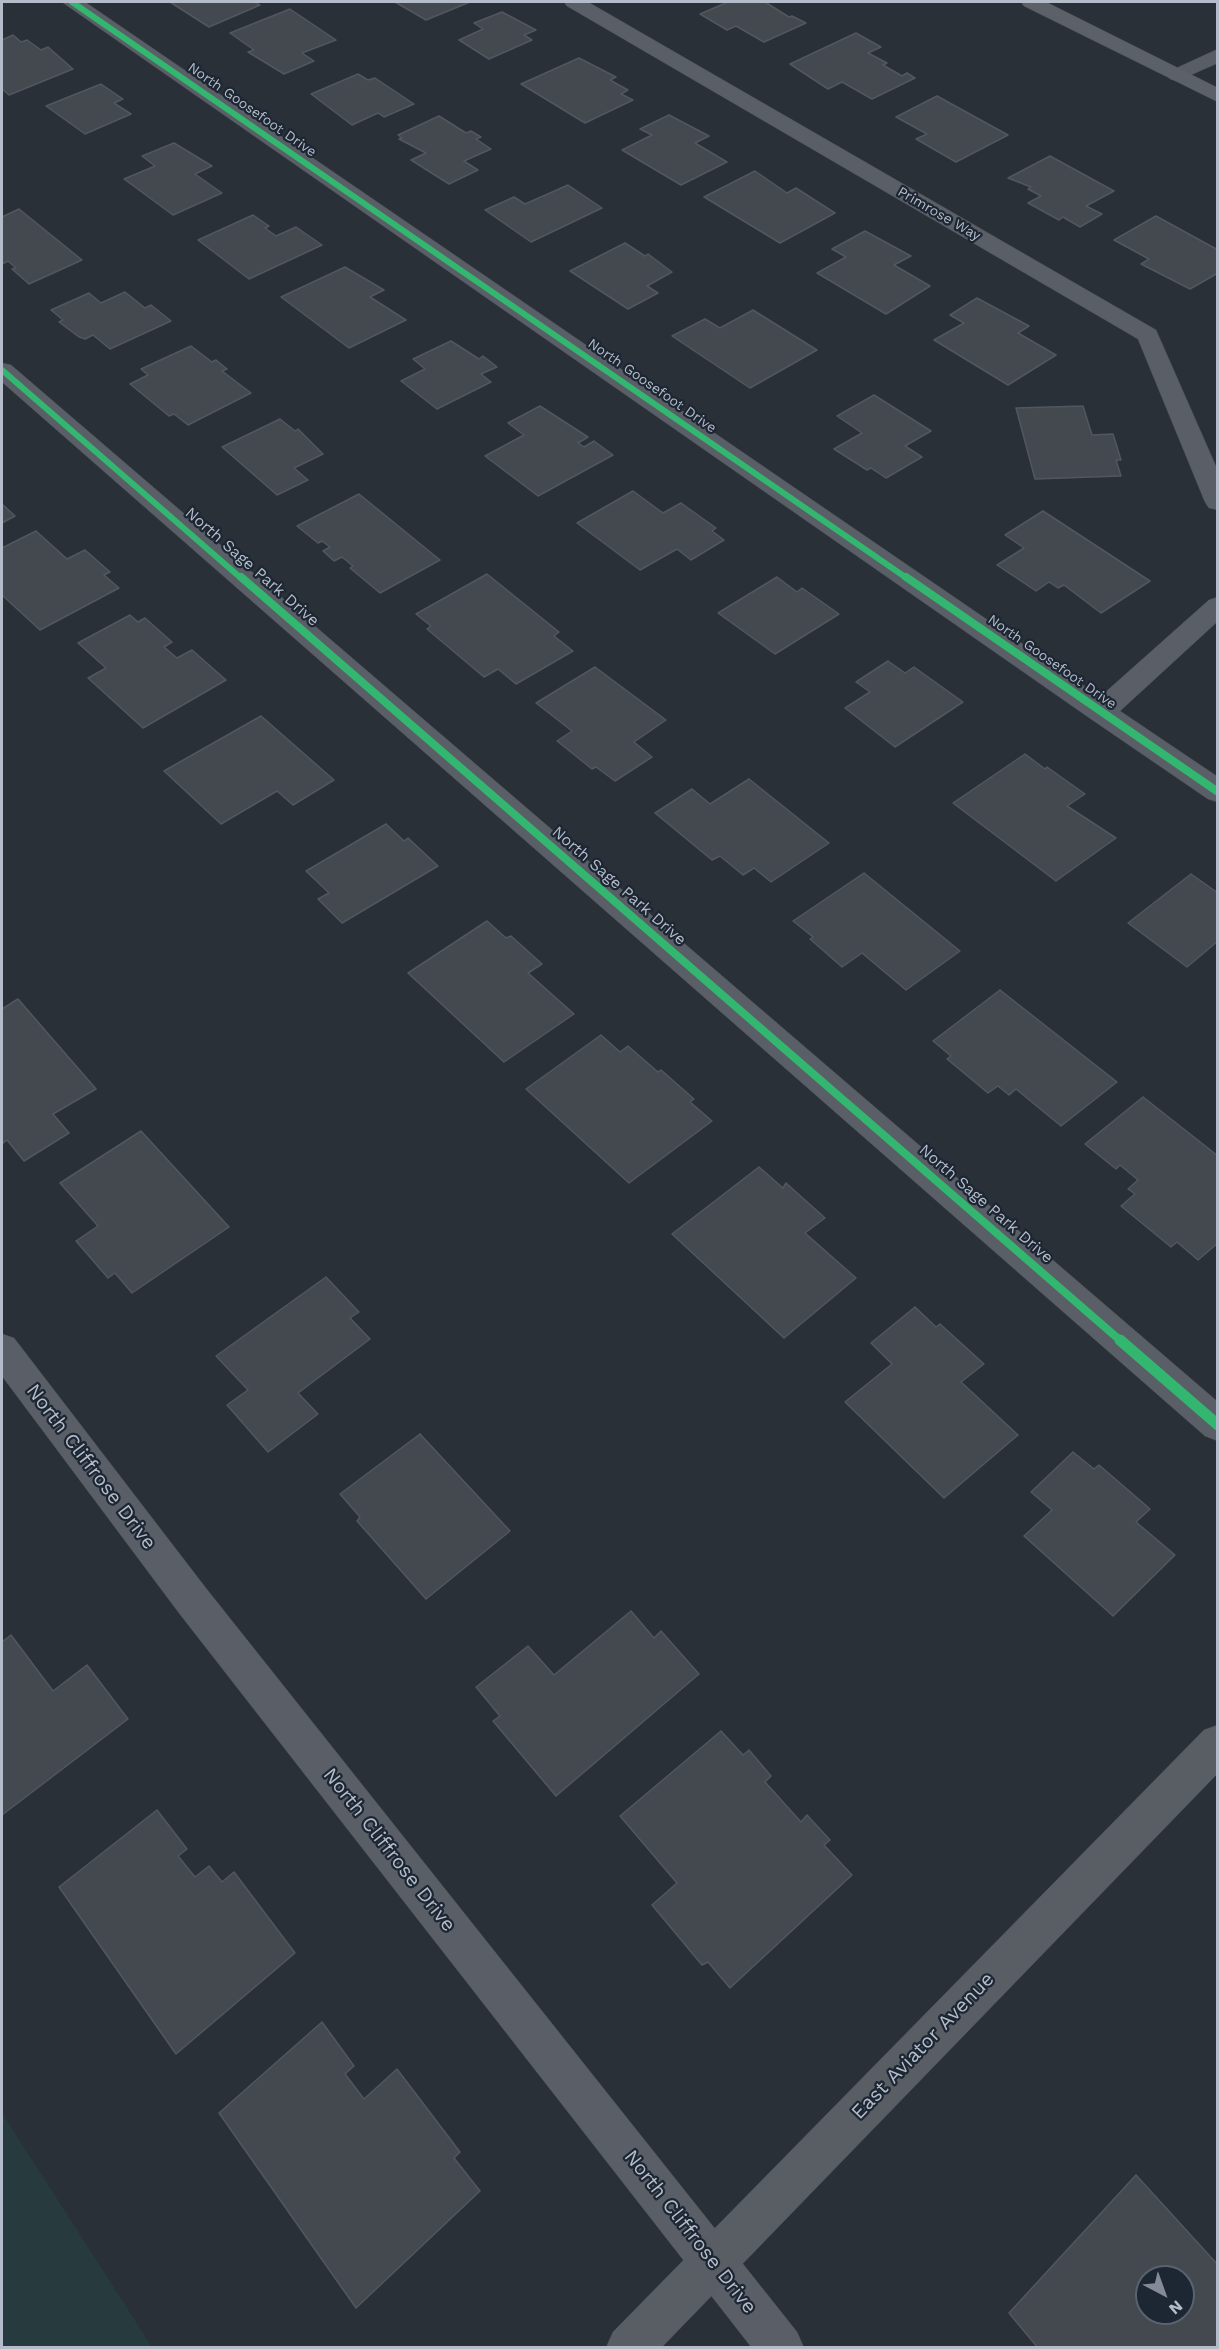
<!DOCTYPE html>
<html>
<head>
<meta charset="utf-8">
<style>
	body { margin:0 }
	#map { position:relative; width:1219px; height:2349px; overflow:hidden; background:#2a3038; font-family:"Work Sans",sans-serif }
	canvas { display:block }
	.frame { position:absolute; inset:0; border:3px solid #b4bcc9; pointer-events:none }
	.north { position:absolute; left:1135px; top:2265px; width:60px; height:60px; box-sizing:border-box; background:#1d2633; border:2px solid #59626f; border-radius:50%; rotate:139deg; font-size:16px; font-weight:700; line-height:24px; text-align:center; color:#b4bcc9 }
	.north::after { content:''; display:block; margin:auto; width:21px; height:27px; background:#848b96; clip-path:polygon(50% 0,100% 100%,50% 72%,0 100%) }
</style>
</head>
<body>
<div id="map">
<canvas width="1219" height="2349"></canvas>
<div class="frame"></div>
<div class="north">N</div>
</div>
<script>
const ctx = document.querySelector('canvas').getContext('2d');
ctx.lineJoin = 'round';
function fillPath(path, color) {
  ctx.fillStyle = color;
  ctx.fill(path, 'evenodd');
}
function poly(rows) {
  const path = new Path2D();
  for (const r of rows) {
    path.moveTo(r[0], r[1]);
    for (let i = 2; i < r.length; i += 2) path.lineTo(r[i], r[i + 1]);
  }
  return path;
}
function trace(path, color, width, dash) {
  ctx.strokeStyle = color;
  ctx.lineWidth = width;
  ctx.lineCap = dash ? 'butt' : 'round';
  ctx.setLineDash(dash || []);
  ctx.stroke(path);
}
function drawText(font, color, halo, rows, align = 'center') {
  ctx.font = font + ' "Work Sans",sans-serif';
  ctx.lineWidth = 4.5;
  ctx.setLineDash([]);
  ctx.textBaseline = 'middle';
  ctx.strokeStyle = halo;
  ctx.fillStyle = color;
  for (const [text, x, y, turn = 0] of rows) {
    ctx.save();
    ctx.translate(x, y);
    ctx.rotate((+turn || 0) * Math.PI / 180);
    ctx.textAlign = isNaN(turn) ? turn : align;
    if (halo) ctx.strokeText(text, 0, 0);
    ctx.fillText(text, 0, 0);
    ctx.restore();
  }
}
fillPath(poly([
	[2,2113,152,2347,2,2347]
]), '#273a3e');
const building = poly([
	[170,2,254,2,260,5,209,27,170,2],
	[395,2,470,2,426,20,395,2],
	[728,2,765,2,789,17,792,16,806,23,764,42,736,26,727,30,700,14,728,2],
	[290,9,336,40,302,53,314,61,284,74,248,52,254,50,230,33,290,9],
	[502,12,536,30,524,35,532,40,489,59,459,40,483,29,474,23,502,12],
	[856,33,881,47,868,53,887,63,883,65,902,76,907,73,915,78,872,99,842,82,828,89,790,64,856,33],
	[13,35,21,42,27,40,41,50,48,47,73,69,9,95,2,89,2,40,13,35],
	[579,58,616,77,610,80,628,90,621,94,633,100,585,123,521,84,579,58],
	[358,74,368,80,375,78,414,104,384,117,378,113,352,125,311,94,358,74],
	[101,84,123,99,114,103,131,114,85,134,46,106,101,84],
	[937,96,1008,135,956,162,916,139,927,134,896,117,937,96],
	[669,115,709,136,695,143,727,162,681,185,622,150,652,135,640,129,669,115],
	[439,116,466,133,471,131,481,137,476,139,491,149,464,161,478,170,449,184,411,160,426,153,399,139,402,138,398,135,439,116],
	[174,143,212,166,195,174,222,193,173,215,124,179,155,166,142,156,174,143],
	[1050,156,1114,191,1086,206,1102,214,1080,227,1063,217,1059,220,1028,203,1041,196,1028,189,1031,187,1008,178,1050,156],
	[755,171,787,193,796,188,835,213,780,243,704,197,755,171],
	[568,185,602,208,531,242,485,210,514,197,525,204,568,185],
	[19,209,82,260,29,284,12,269,16,268,8,261,2,264,2,217,19,209],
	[253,215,269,226,265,228,276,236,296,227,322,245,249,279,198,240,253,215],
	[1156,216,1218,250,1218,273,1190,289,1141,264,1149,259,1114,240,1156,216],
	[865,231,911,256,894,265,930,286,886,314,817,273,846,257,832,249,865,231],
	[625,243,645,256,648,254,672,272,647,286,658,293,628,309,570,271,625,243],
	[345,267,384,290,370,297,406,320,349,348,281,297,345,267],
	[125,292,145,308,151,305,171,321,110,349,93,335,85,339,79,337,59,322,63,320,51,310,89,293,101,303,125,292],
	[977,298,1029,326,1018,333,1056,355,1008,385,934,340,964,323,950,315,977,298],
	[753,310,817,350,750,388,672,336,705,319,720,328,753,310],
	[451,341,479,359,483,356,497,367,481,374,491,382,437,409,401,381,425,369,413,359,451,341],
	[191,346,212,362,216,360,227,369,222,371,251,393,188,425,174,414,169,416,130,384,148,375,141,369,191,346],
	[874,395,931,431,905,446,922,457,886,478,871,468,867,470,834,449,862,433,837,416,874,395],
	[540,406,588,437,578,443,584,447,594,441,613,455,538,496,485,456,524,435,508,423,540,406],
	[1083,406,1092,435,1113,434,1121,460,1116,460,1121,476,1035,479,1016,408,1083,406],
	[280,419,295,431,298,429,323,454,294,468,308,480,277,495,222,447,280,419],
	[633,491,663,513,681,503,716,528,712,531,724,540,691,560,677,549,640,570,577,523,633,491],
	[359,494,440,560,380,593,350,568,353,566,342,557,334,561,323,551,330,547,322,541,318,543,297,526,359,494],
	[2,504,15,516,2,523,2,504],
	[1043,511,1150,581,1101,613,1064,585,1058,588,1049,582,1036,591,997,565,1024,548,1005,535,1043,511],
	[36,531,67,559,85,550,110,572,104,575,119,588,40,630,2,595,2,548,36,531],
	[487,574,559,632,554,636,573,651,516,684,498,669,484,677,427,629,431,626,416,614,487,574],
	[777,577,797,592,802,588,839,614,775,654,718,613,777,577],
	[130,615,138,622,145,618,172,642,164,647,177,658,192,650,226,680,143,728,88,678,106,668,78,643,130,615],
	[888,661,905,673,914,667,963,702,895,747,845,708,870,692,856,682,888,661],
	[595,667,666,720,634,742,652,757,615,781,596,767,592,769,557,741,572,731,536,703,595,667],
	[261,716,334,780,293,805,277,791,221,824,164,771,261,716],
	[1025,754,1045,769,1047,767,1085,794,1067,806,1116,838,1056,881,953,803,1025,754],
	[749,779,829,843,771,882,754,868,743,875,720,856,712,860,655,813,692,789,710,804,749,779],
	[386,824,404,841,408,838,438,866,342,923,318,899,329,893,306,871,386,824],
	[864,873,960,951,906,990,862,953,842,967,810,939,813,937,793,921,864,873],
	[1191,874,1218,893,1218,941,1187,967,1128,923,1191,874],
	[487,921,506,938,511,936,542,964,528,973,574,1014,504,1062,408,973,487,921],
	[1000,990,1117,1082,1061,1126,1016,1089,1009,1095,998,1086,988,1093,947,1059,951,1056,933,1041,1000,990],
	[18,999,96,1089,53,1114,69,1133,24,1161,7,1140,2,1144,2,1009,18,999],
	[601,1035,620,1052,628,1046,658,1072,661,1070,694,1099,690,1102,712,1121,629,1183,526,1089,601,1035],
	[1143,1097,1218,1156,1218,1243,1198,1260,1177,1242,1171,1247,1121,1206,1135,1194,1128,1189,1138,1180,1120,1165,1116,1169,1085,1144,1143,1097],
	[141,1131,229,1227,132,1293,115,1273,108,1278,76,1241,98,1226,60,1183,141,1131],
	[759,1167,783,1188,786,1183,825,1218,805,1233,856,1278,784,1338,672,1234,759,1167],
	[326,1277,359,1312,350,1318,370,1339,298,1393,318,1414,268,1452,227,1405,248,1390,216,1356,326,1277],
	[915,1307,936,1327,940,1324,984,1364,961,1382,1018,1435,944,1498,845,1402,892,1364,871,1343,915,1307],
	[420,1434,510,1531,426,1599,357,1521,360,1517,340,1494,420,1434],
	[1073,1452,1094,1469,1099,1465,1150,1509,1136,1522,1175,1555,1113,1616,1024,1536,1052,1510,1031,1492,1073,1452],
	[631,1611,654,1638,661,1631,699,1674,556,1796,493,1721,500,1716,476,1687,528,1646,554,1675,631,1611],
	[11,1635,53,1691,87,1665,128,1719,2,1815,2,1642,11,1635],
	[721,1731,743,1755,749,1750,771,1776,765,1782,801,1822,807,1815,830,1840,824,1845,852,1875,730,1988,708,1962,702,1965,652,1905,677,1883,620,1816,721,1731],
	[157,1810,187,1849,178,1856,195,1877,209,1866,222,1882,234,1872,295,1953,176,2054,59,1887,157,1810],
	[322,2022,354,2066,345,2074,364,2099,397,2069,460,2152,454,2158,480,2191,356,2308,219,2113,322,2022],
	[1136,2175,1218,2265,1218,2348,1038,2348,1009,2313,1136,2175],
	[1147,2277,1183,2277,1183,2313,1147,2313,1147,2277]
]);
fillPath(building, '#444950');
trace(building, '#52575f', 1.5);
const street = poly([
	[62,2,85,2,1100,697,1209,600,1218,597,1218,621,1120,711,1218,777,1218,802,1208,799,1091,719,62,2],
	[564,2,588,2,1156,330,1218,471,1218,510,1209,508,1205,502,1138,339,567,6,564,2],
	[2,363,11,365,1218,1402,1218,1441,1205,1436,2,382,2,363],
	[2,1334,14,1338,205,1587,797,2332,804,2348,752,2348,179,1613,2,1376,2,1334]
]);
const secondary = poly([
	[1218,49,1218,63,1177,81,1170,79,1167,75,1170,71,1218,49],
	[1218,1725,1218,1773,661,2348,606,2348,613,2332,1204,1730,1218,1725]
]);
const primary = poly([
	[1021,2,1046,2,1218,88,1218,102,1024,6,1021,2]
]);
trace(street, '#484c53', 1);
trace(secondary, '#484c53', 1);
trace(primary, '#484c55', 1);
fillPath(street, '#5a5e66');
fillPath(secondary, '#595d64');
fillPath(primary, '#5c6168');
trace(poly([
	[72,2,908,579],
	[2,370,242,579]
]), '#33b770', 6);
trace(poly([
	[241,577,1122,1342],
	[906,577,1218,792]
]), '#33b770', 8);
trace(poly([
	[1120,1340,1218,1425]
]), '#33b770', 11);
drawText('14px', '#b4bcc9', '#1d2633', [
	["North Goosefoot Drive",252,110,35],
	["Primrose Way",939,214,30],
	["North Goosefoot Drive",652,386,35],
	["North Goosefoot Drive",1052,662,35]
]);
drawText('16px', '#b4bcc9', '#1d2633', [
	["North Sage Park Drive",252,567,41],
	["North Sage Park Drive",619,886,41],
	["North Sage Park Drive",986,1204,41]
]);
drawText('20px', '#b4bcc9', '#1d2633', [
	["North Cliffrose Drive",91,1467,53],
	["North Cliffrose Drive",389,1850,52],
	["East Aviator Avenue",923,2046,-46],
	["North Cliffrose Drive",690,2232,52]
]);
</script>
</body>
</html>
